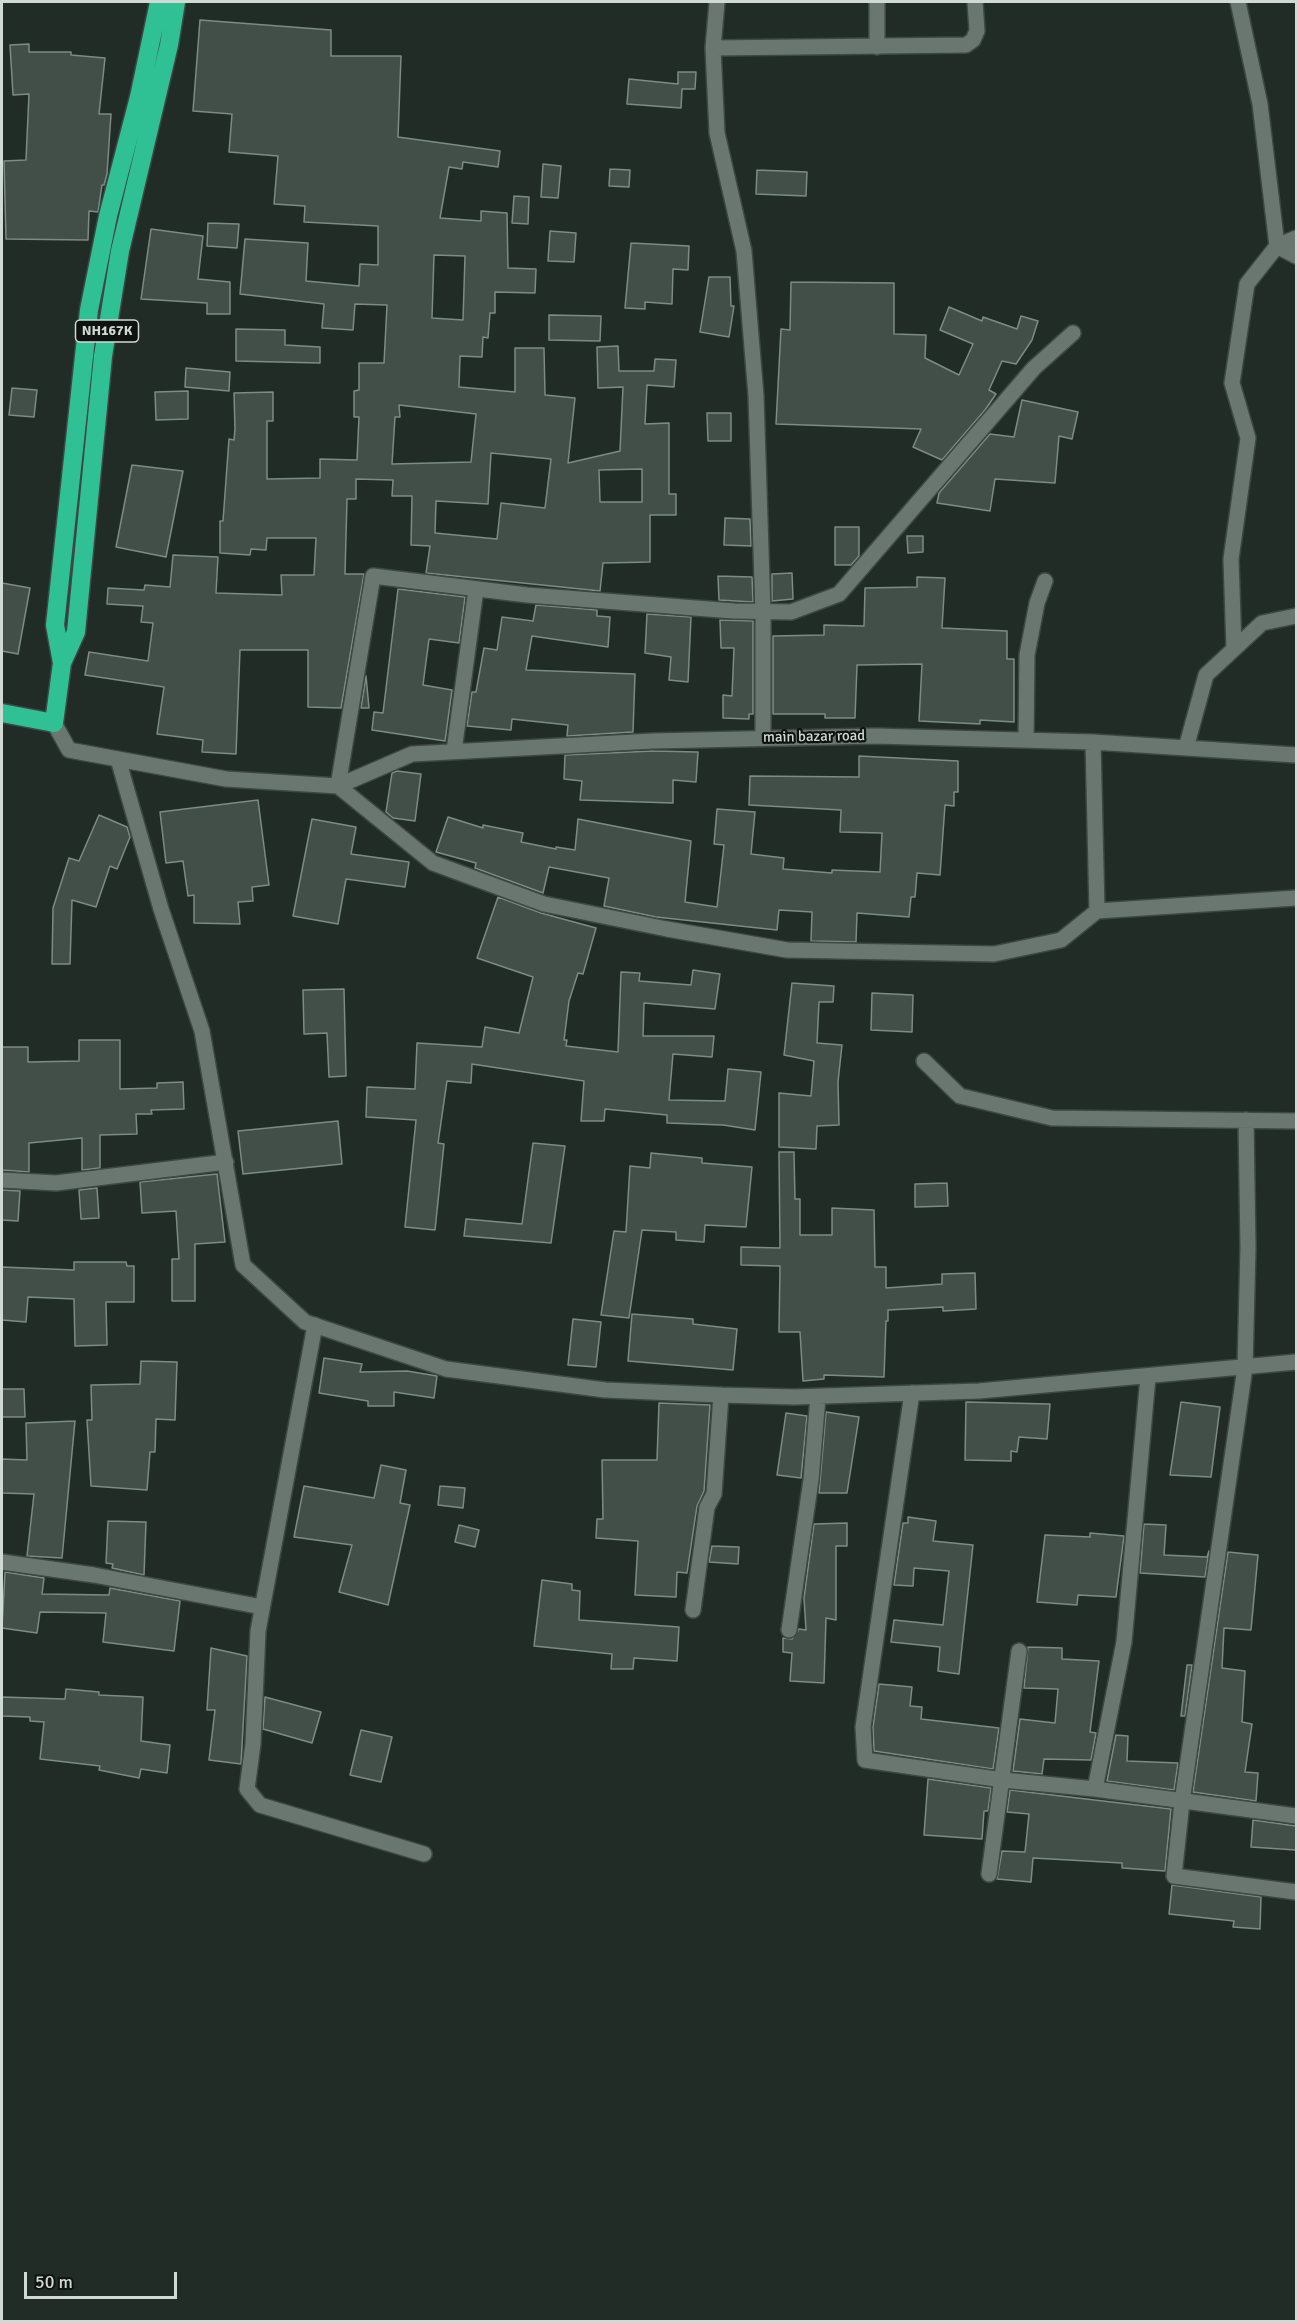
<!DOCTYPE html>
<html>
<head>
<meta charset="utf-8">
<style>
	body { margin:0 }
	#map { position:relative; width:1298px; height:2323px; overflow:hidden; background:#212c27; font-family:Signika,sans-serif }
	canvas { display:block }
	.frame { position:absolute; inset:0; border:3px solid #d1d9d5; pointer-events:none }
	.scale { position:absolute; left:24px; top:2272px; width:153px; height:27px; box-sizing:border-box; border:3px solid #d1d9d5; border-top:0; padding-left:8px; font-size:18px; line-height:21px; white-space:nowrap; color:#d1d9d5; -webkit-text-stroke:4px #0e1311; paint-order:stroke }
</style>
</head>
<body>
<div id="map">
<canvas width="1298" height="2323"></canvas>
<div class="frame"></div>
<div class="scale">50 m</div>
</div>
<script>
const ctx = document.querySelector('canvas').getContext('2d');
ctx.lineJoin = 'round';
function fillPath(path, color) {
  ctx.fillStyle = color;
  ctx.fill(path, 'evenodd');
}
function poly(rows) {
  const path = new Path2D();
  for (const r of rows) {
    path.moveTo(r[0], r[1]);
    for (let i = 2; i < r.length; i += 2) path.lineTo(r[i], r[i + 1]);
  }
  return path;
}
function trace(path, color, width, dash) {
  ctx.strokeStyle = color;
  ctx.lineWidth = width;
  ctx.lineCap = dash ? 'butt' : 'round';
  ctx.setLineDash(dash || []);
  ctx.stroke(path);
}
function drawText(font, color, halo, rows, align = 'center') {
  ctx.font = font + ' Signika,sans-serif';
  ctx.lineWidth = 4.5;
  ctx.setLineDash([]);
  ctx.textBaseline = 'middle';
  ctx.strokeStyle = halo;
  ctx.fillStyle = color;
  for (const [text, x, y, turn = 0] of rows) {
    ctx.save();
    ctx.translate(x, y);
    ctx.rotate((+turn || 0) * Math.PI / 180);
    ctx.textAlign = isNaN(turn) ? turn : align;
    if (halo) ctx.strokeText(text, 0, 0);
    ctx.fillText(text, 0, 0);
    ctx.restore();
  }
}
const building = poly([
	[200,20,331,30,331,56,401,56,398,137,500,151,498,167,463,162,462,169,449,167,440,218,481,221,481,211,507,213,508,268,536,269,535,293,495,292,495,313,490,313,488,338,483,337,482,357,460,356,459,387,515,392,515,348,544,348,545,395,575,398,568,463,620,451,623,387,598,388,597,347,618,346,619,371,654,371,655,359,676,360,674,387,647,385,645,424,669,423,669,494,676,494,676,515,650,515,650,562,603,563,600,591,426,573,430,546,411,545,412,496,392,496,393,480,356,479,356,499,347,499,345,574,364,574,341,708,308,707,308,650,240,650,236,754,202,752,203,740,157,734,164,687,85,675,89,652,148,661,153,623,141,622,143,606,107,604,108,588,144,590,145,585,170,587,173,555,218,557,216,593,282,595,281,575,314,575,316,538,267,538,266,550,251,549,250,555,220,553,220,521,223,521,229,439,234,440,235,429,234,393,273,392,273,421,267,421,267,479,320,478,320,459,357,460,359,417,354,417,354,391,359,390,359,363,384,363,387,305,355,304,353,330,322,328,324,304,240,294,245,239,308,243,306,281,359,286,360,264,378,265,378,226,304,222,305,206,274,204,278,156,229,152,232,114,193,111,200,20],
	[434,255,465,256,463,320,432,318,434,255],
	[399,405,476,414,471,462,392,464,395,417,400,417,399,405],
	[491,453,551,459,545,508,501,503,497,539,435,533,436,501,488,504,491,453],
	[642,469,642,502,600,502,599,470,642,469],
	[29,44,29,52,71,52,71,55,105,58,99,114,111,114,107,174,104,185,102,185,98,212,89,211,88,240,6,239,4,161,26,160,29,94,13,95,10,45,29,44],
	[678,72,696,72,695,89,682,89,681,108,627,104,629,79,678,84,678,72],
	[543,164,561,166,558,198,541,197,543,164],
	[610,169,630,170,629,187,609,186,610,169],
	[757,170,807,172,806,196,756,194,757,170],
	[514,196,529,197,528,224,512,223,514,196],
	[208,223,239,224,237,248,207,246,208,223],
	[151,229,203,236,198,279,230,282,230,314,207,314,207,303,141,299,151,229],
	[550,231,576,233,574,262,548,261,550,231],
	[631,243,689,246,688,270,673,269,672,304,645,302,645,309,625,308,631,243],
	[709,277,730,277,731,306,734,306,729,337,700,332,709,277],
	[791,282,894,283,894,334,926,335,925,358,959,375,973,344,940,330,949,307,982,321,983,317,1017,329,1021,316,1038,321,1032,340,1016,364,1002,361,989,390,996,394,985,410,942,460,913,447,921,429,776,424,781,329,790,330,791,282],
	[549,315,601,316,600,341,549,340,549,315],
	[236,329,285,330,285,345,320,347,320,363,236,361,236,329],
	[186,368,230,372,229,391,185,387,186,368],
	[12,388,37,390,34,417,9,415,12,388],
	[188,391,188,419,156,420,155,392,188,391],
	[1022,400,1078,412,1072,439,1059,436,1055,483,995,479,990,511,937,503,939,493,990,434,1014,437,1022,400],
	[707,413,731,413,731,441,708,441,707,413],
	[132,465,183,471,166,557,116,547,132,465],
	[725,518,750,519,751,546,724,545,725,518],
	[835,527,859,527,859,556,851,565,835,565,835,527],
	[907,536,923,536,923,552,908,553,907,536],
	[792,573,793,599,772,601,772,574,792,573],
	[718,576,752,577,753,602,719,600,718,576],
	[917,577,945,578,942,628,1007,631,1007,659,1014,659,1014,722,980,720,980,724,919,721,922,664,857,665,855,718,825,718,825,714,773,714,773,636,824,635,824,625,864,626,865,588,917,587,917,577],
	[2,583,30,588,18,654,2,651,2,583],
	[398,589,465,597,459,643,429,639,423,685,452,690,445,741,372,730,374,712,383,713,398,589],
	[536,605,597,610,597,616,610,617,608,647,532,636,526,670,635,674,633,732,567,736,568,725,512,719,511,730,467,726,472,692,476,692,484,648,497,650,502,617,533,621,536,605],
	[647,614,691,617,688,682,669,680,671,657,645,653,647,614],
	[720,620,753,621,753,714,749,714,749,719,723,718,723,695,732,696,734,648,721,648,720,620],
	[366,676,369,708,361,708,366,676],
	[653,751,698,752,696,782,673,780,673,803,580,800,582,781,564,779,565,755,653,751],
	[859,756,958,761,958,792,954,792,954,806,945,805,940,875,917,873,915,897,911,897,909,917,857,913,856,942,811,941,812,912,779,910,777,930,656,917,604,906,609,878,549,867,543,893,475,868,476,863,436,852,448,817,483,828,483,825,523,833,521,842,556,849,556,847,575,850,578,819,691,841,685,902,717,907,724,845,714,844,717,809,755,812,751,854,784,858,783,869,832,873,832,870,880,872,882,833,840,832,841,810,749,805,750,776,859,777,859,756],
	[397,771,421,774,415,821,393,818,386,812,392,773,397,771],
	[258,800,269,885,252,887,253,901,238,902,240,924,194,923,194,895,188,896,183,861,166,863,160,812,258,800],
	[99,815,127,827,130,837,117,869,110,866,96,907,72,900,70,964,52,964,53,908,69,858,79,861,99,815],
	[312,819,356,827,351,854,409,862,405,887,346,879,338,924,293,916,312,819],
	[498,897,541,913,596,928,583,974,578,973,569,1001,564,1040,567,1040,566,1046,618,1052,621,972,640,973,639,981,691,985,693,970,720,974,715,1009,644,1003,643,1036,714,1036,712,1057,673,1054,669,1100,725,1101,728,1069,761,1072,755,1130,723,1125,667,1123,667,1115,605,1109,604,1121,581,1121,584,1081,472,1064,471,1083,447,1081,438,1143,444,1144,435,1230,405,1227,416,1120,366,1117,367,1087,415,1089,417,1043,482,1047,485,1027,519,1033,533,977,477,958,498,897],
	[792,983,834,986,833,1002,819,1002,817,1043,842,1045,838,1082,839,1125,817,1126,816,1149,779,1147,779,1093,811,1096,814,1061,784,1055,792,983],
	[344,989,346,1076,329,1077,327,1033,304,1034,303,990,344,989],
	[872,993,913,995,912,1032,871,1030,872,993],
	[79,1040,120,1040,120,1089,157,1088,157,1083,183,1082,184,1109,151,1110,152,1114,136,1114,137,1134,100,1135,100,1168,82,1170,82,1138,29,1143,29,1172,2,1170,2,1047,28,1047,28,1062,79,1061,79,1040],
	[338,1121,342,1164,243,1174,238,1131,338,1121],
	[533,1143,565,1146,551,1243,464,1236,466,1219,522,1224,533,1143],
	[779,1152,794,1152,795,1199,800,1199,800,1235,832,1235,832,1208,874,1210,875,1267,886,1267,886,1288,942,1284,942,1274,975,1273,976,1309,943,1311,943,1307,888,1310,888,1321,886,1321,884,1377,824,1375,824,1379,803,1381,800,1332,779,1332,780,1266,741,1265,741,1247,780,1248,779,1152],
	[651,1153,702,1158,702,1163,752,1167,746,1227,705,1225,704,1242,676,1240,676,1232,642,1230,629,1318,601,1315,614,1231,626,1232,630,1166,650,1168,651,1153],
	[217,1174,225,1242,195,1244,195,1301,172,1301,172,1259,179,1259,176,1211,142,1213,140,1182,217,1174],
	[947,1183,948,1206,915,1207,915,1184,947,1183],
	[97,1188,99,1218,81,1219,79,1190,97,1188],
	[2,1190,20,1191,18,1221,2,1220,2,1190],
	[74,1262,126,1262,127,1266,134,1266,134,1302,106,1302,107,1345,75,1346,74,1299,28,1297,26,1322,2,1320,2,1267,74,1270,74,1262],
	[632,1314,693,1319,693,1324,737,1329,733,1370,628,1361,632,1314],
	[573,1319,601,1322,596,1367,568,1365,573,1319],
	[324,1358,362,1364,360,1372,407,1371,437,1376,434,1398,394,1392,394,1406,368,1406,368,1401,319,1393,324,1358],
	[141,1361,177,1362,175,1420,156,1419,155,1452,150,1452,147,1490,91,1486,87,1420,92,1420,91,1385,140,1384,141,1361],
	[2,1389,24,1389,25,1417,2,1417,2,1389],
	[966,1402,1050,1404,1047,1439,1019,1437,1017,1452,1011,1451,1011,1461,965,1460,966,1402],
	[1181,1402,1220,1407,1211,1477,1170,1475,1181,1402],
	[659,1403,710,1405,704,1491,697,1506,687,1573,677,1572,676,1597,635,1595,638,1541,596,1538,597,1519,603,1519,602,1460,657,1460,659,1403],
	[826,1412,859,1417,847,1493,819,1493,826,1412],
	[786,1413,807,1416,801,1478,777,1475,786,1413],
	[75,1421,62,1558,27,1556,34,1494,2,1493,2,1459,27,1460,26,1423,75,1421],
	[381,1465,406,1470,400,1503,410,1505,388,1605,339,1592,352,1545,294,1537,304,1486,374,1498,381,1465],
	[440,1486,465,1488,463,1508,438,1505,440,1486],
	[908,1517,936,1521,933,1541,973,1545,959,1674,938,1671,940,1647,891,1642,894,1620,943,1625,949,1571,914,1568,913,1586,894,1585,903,1523,908,1523,908,1517],
	[108,1521,146,1522,144,1575,112,1568,113,1564,106,1563,108,1521],
	[847,1523,847,1546,836,1546,836,1620,826,1618,824,1683,790,1681,792,1653,783,1652,783,1638,792,1639,799,1629,806,1630,804,1598,814,1524,847,1523],
	[1144,1524,1166,1525,1164,1555,1207,1557,1209,1551,1205,1577,1140,1573,1144,1524],
	[459,1525,479,1530,475,1547,455,1542,459,1525],
	[1090,1533,1124,1536,1116,1597,1078,1595,1077,1605,1037,1602,1045,1535,1090,1537,1090,1533],
	[712,1546,739,1547,738,1564,709,1562,712,1546],
	[1228,1552,1258,1555,1251,1630,1224,1628,1222,1668,1245,1671,1242,1722,1252,1724,1245,1772,1258,1773,1256,1801,1193,1792,1228,1552],
	[5,1572,44,1578,42,1594,109,1595,110,1588,180,1601,174,1651,103,1642,106,1613,40,1612,37,1633,2,1628,5,1572],
	[542,1580,572,1584,572,1590,580,1591,579,1620,679,1627,677,1661,634,1658,633,1669,611,1669,612,1654,534,1646,542,1580],
	[1028,1647,1062,1648,1062,1659,1099,1661,1090,1732,1096,1733,1091,1760,1044,1759,1042,1774,1013,1771,1020,1719,1055,1723,1058,1689,1024,1688,1028,1647],
	[211,1648,247,1656,241,1764,209,1760,215,1710,207,1710,211,1648],
	[1187,1665,1192,1665,1185,1716,1181,1716,1187,1665],
	[879,1684,912,1687,910,1706,922,1707,921,1719,999,1728,993,1769,874,1751,873,1727,879,1684],
	[66,1689,99,1692,99,1695,143,1697,141,1741,170,1745,167,1773,141,1769,139,1778,99,1770,100,1766,40,1759,44,1722,30,1721,30,1717,2,1716,2,1697,65,1699,66,1689],
	[265,1697,321,1712,312,1743,263,1729,265,1697],
	[361,1730,392,1737,381,1782,350,1775,361,1730],
	[1116,1735,1128,1736,1127,1761,1178,1763,1174,1790,1107,1781,1116,1735],
	[928,1779,991,1788,988,1811,984,1811,982,1839,924,1835,928,1779],
	[1010,1790,1171,1809,1165,1871,1122,1868,1122,1863,1033,1858,1031,1882,997,1879,1002,1851,1025,1852,1029,1814,1007,1812,1010,1790],
	[1253,1820,1296,1826,1296,1850,1251,1847,1253,1820],
	[1172,1885,1261,1897,1260,1929,1233,1927,1234,1921,1169,1914,1172,1885]
]);
fillPath(building, '#424f49');
trace(building, '#7d8b85', 1.5);
const street = poly([
	[717,2,713,48,717,133,744,251,756,396,763,612,763,738],
	[877,2,877,47],
	[713,48,966,45,973,40,977,31,975,2],
	[1296,238,1277,246,1296,256],
	[1234,649,1231,559,1248,438,1232,383,1247,284,1277,246,1260,104,1238,2],
	[54,723,69,750,226,779,338,786,433,863,544,904,667,929,787,950,994,954,1061,940,1097,911],
	[1026,740,1027,655,1037,603,1045,581],
	[1093,742,1097,911,1296,898],
	[1186,748,1206,675,1262,623,1296,616],
	[454,751,476,589],
	[118,759,161,909,202,1031,243,1265,305,1322,446,1369,605,1390,721,1395,794,1397,979,1391,1296,1362],
	[338,786,373,576,527,595,734,611,791,612,839,594,1034,368,1073,333],
	[338,786,412,754,653,741,875,736,1093,742,1296,755],
	[924,1061,960,1096,1052,1118,1296,1121],
	[1246,1120,1248,1248,1245,1368,1182,1802,1174,1876,1296,1892],
	[2,1180,56,1183,226,1162],
	[315,1325,258,1631,253,1744,247,1789,260,1805,424,1854],
	[912,1393,863,1727,865,1760,1003,1780,1095,1789,1296,1816],
	[2,1562,94,1575,262,1607],
	[693,1610,707,1507,714,1494,721,1395],
	[789,1630,811,1480,818,1397],
	[1095,1789,1124,1642,1148,1377],
	[989,1874,1019,1651]
]);
const highway = poly([
	[62,663,55,625,89,310,108,216,139,97,159,2],
	[2,713,54,723,62,663,76,632,103,356,120,251,169,45,176,2]
]);
trace(street, '#3e4743', 18);
trace(highway, '#3e4743', 21);
trace(street, '#6a7771', 15);
trace(highway, '#2fc094', 18);
for (const [x, y, w] of [
	[107,331,63]
]) {
  const box = new Path2D();
  box.roundRect(x - w / 2, y - 11, w, 22, 4.5);
  ctx.fillStyle = '#0e1311';
  ctx.fill(box);
  trace(box, '#d1d9d5', 1.5);
}
drawText('bold 14px', '#d1d9d5', null, [
	["NH167K",107,331]
]);
drawText('15px', '#d1d9d5', '#0e1311', [
	["main bazar road",814,737,-1]
]);
</script>
</body>
</html>
